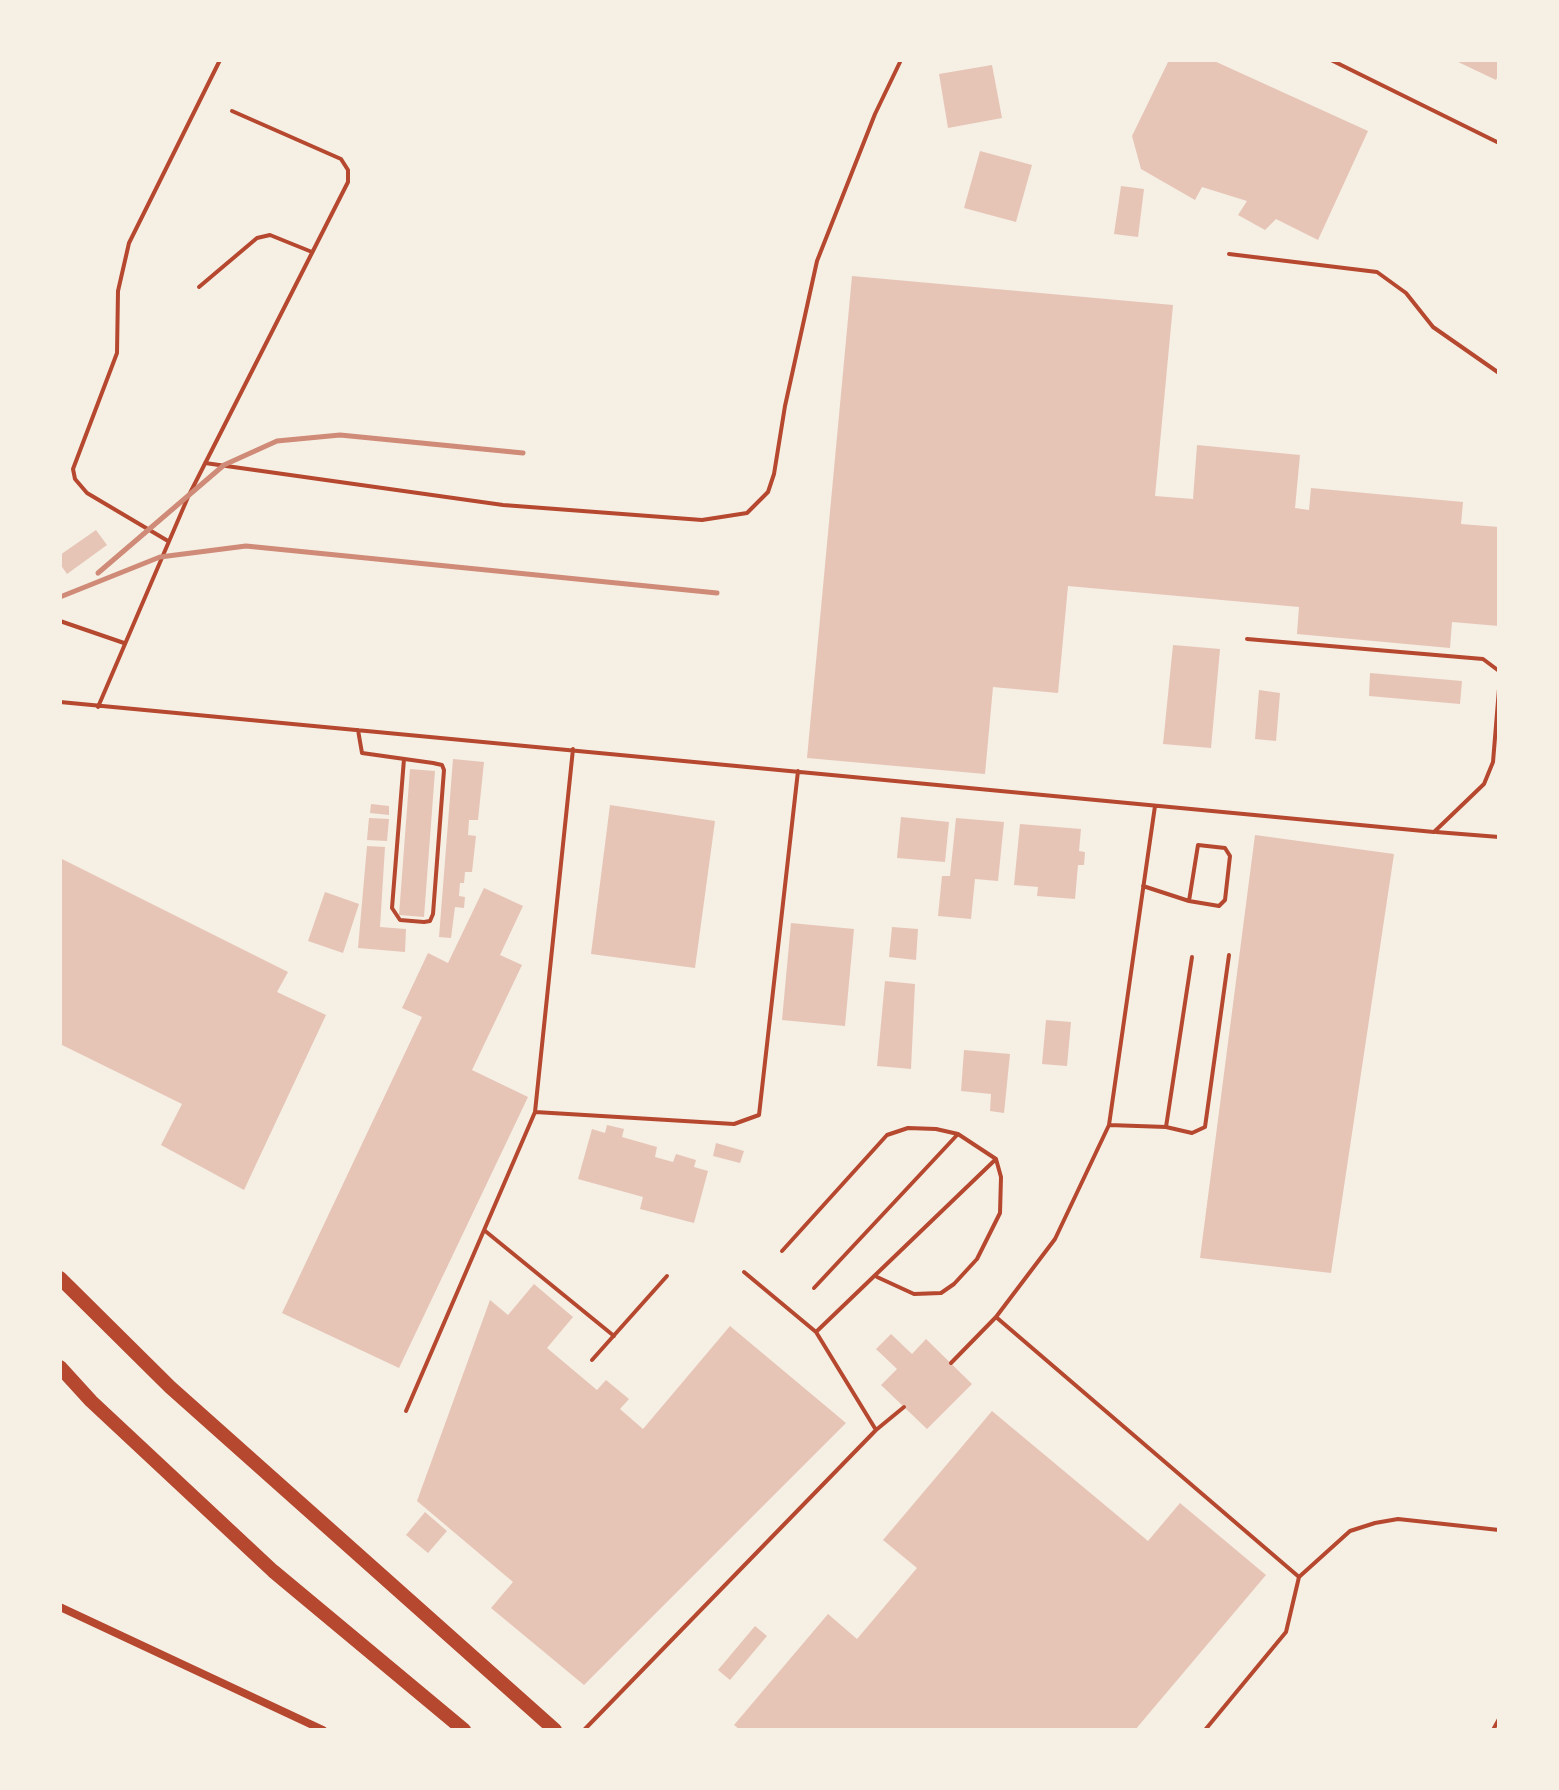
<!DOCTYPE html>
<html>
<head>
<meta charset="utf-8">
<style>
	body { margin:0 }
	#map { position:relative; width:1559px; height:1790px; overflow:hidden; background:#f6efe4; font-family:Arial,sans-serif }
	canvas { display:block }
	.frame { position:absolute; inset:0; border:62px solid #f6efe4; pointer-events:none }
</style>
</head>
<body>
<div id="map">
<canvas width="1559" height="1790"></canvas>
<div class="frame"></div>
</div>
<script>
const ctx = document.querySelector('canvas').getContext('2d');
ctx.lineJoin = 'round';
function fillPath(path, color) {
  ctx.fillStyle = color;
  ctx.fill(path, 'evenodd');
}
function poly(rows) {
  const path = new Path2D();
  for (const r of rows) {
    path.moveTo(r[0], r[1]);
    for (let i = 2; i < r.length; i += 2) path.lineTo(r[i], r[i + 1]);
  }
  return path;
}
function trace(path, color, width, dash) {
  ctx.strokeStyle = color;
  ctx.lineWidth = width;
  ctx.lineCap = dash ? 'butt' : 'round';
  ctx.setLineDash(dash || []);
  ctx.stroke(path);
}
fillPath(poly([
	[1169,60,1212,60,1368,131,1318,240,1276,219,1265,230,1238,215,1247,201,1202,187,1195,200,1141,169,1132,136],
	[1454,60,1499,60,1499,74,1496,80],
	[992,65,1002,118,948,128,939,74],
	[980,151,1032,165,1016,222,964,208],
	[1121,186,1144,189,1138,237,1114,234],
	[852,276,1173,305,1155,496,1193,499,1197,445,1300,455,1295,508,1309,510,1311,488,1463,502,1461,524,1499,527,1499,626,1452,622,1450,648,1297,634,1299,607,1068,586,1058,693,993,687,985,774,807,758],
	[96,530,107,545,67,574,60,564,60,555],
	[1173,645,1220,649,1211,748,1163,744],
	[1370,673,1462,681,1460,704,1369,696],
	[1259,690,1280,693,1276,741,1255,739],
	[453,759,484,762,478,820,469,820,468,835,476,836,472,872,465,872,464,883,460,883,459,896,465,897,464,908,455,907,451,938,439,937],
	[410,769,435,771,424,917,399,915],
	[371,804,389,806,389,815,370,813],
	[610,805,715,821,695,968,591,954],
	[901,817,949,822,945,862,897,858],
	[369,818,389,819,387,841,367,840],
	[956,818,1004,822,998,881,975,879,971,919,938,916,942,876,950,876],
	[1020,824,1081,829,1079,851,1085,852,1084,865,1078,865,1075,899,1037,896,1038,887,1014,885],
	[1255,835,1394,854,1331,1273,1200,1258],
	[367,846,385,847,380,927,406,929,405,952,358,948],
	[60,858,288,972,277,992,326,1015,244,1190,161,1145,182,1104,60,1044],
	[484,888,523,906,500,955,522,965,472,1070,528,1097,399,1368,282,1313,422,1017,402,1008,428,953,448,963],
	[325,892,359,904,343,953,308,941],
	[791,923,854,929,845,1026,782,1020],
	[892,927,918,929,916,960,889,957],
	[885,981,915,984,911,1069,877,1066],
	[1046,1020,1071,1022,1067,1066,1042,1064],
	[964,1050,1010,1054,1004,1113,990,1111,991,1094,961,1091],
	[607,1125,624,1129,622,1137,657,1147,655,1157,673,1162,676,1154,696,1160,694,1167,708,1171,694,1223,640,1209,643,1197,578,1179,592,1129,605,1133],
	[716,1143,744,1151,740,1163,713,1156],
	[534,1284,573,1317,547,1348,597,1390,606,1380,629,1399,620,1409,643,1429,730,1326,846,1423,584,1685,491,1608,513,1582,417,1501,490,1300,508,1315],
	[891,1334,912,1354,926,1339,972,1384,927,1429,881,1385,897,1369,876,1349],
	[992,1411,1148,1541,1180,1503,1266,1575,1135,1730,740,1730,734,1725,828,1614,857,1639,917,1568,883,1540],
	[425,1512,447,1531,428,1553,406,1535],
	[755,1626,767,1636,730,1680,718,1670]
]), '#e6c5b7');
trace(poly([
	[1331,60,1499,143],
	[1229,254,1377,272,1406,293,1433,327,1499,373],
	[199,287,257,238,270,235,312,252],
	[205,463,503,505,702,520,747,513,768,492,774,474,785,406,817,261,875,114,901,60],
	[168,541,87,493,75,479,73,469,117,353,118,291,129,243,220,60],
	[60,621,124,643],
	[1247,639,1483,659,1499,671],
	[60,702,1434,832,1484,784,1493,762,1499,689],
	[98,707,188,497,348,182,348,170,341,159,232,111],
	[358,730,362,753,433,763,442,765,444,770,433,914,430,921,424,922,400,920,392,908,404,759],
	[573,749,535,1112,734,1124,759,1115,798,771],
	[1436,832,1499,837],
	[1143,886,1189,901,1219,906,1225,900,1230,856,1225,848,1198,845,1189,901],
	[1109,1125,1166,1127,1192,957],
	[1166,1127,1192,1133,1205,1127,1229,955],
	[484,1230,614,1336],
	[782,1251,887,1135,908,1128,936,1129,958,1134,996,1159,1001,1177,1000,1213,977,1259,954,1284,941,1293,914,1294,877,1277],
	[744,1272,816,1332,876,1430],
	[814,1288,958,1134],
	[996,1317,1299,1577,1350,1531,1375,1523,1398,1519,1499,1530],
	[816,1332,996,1159],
	[592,1360,667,1276],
	[951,1363,996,1317,1055,1239,1109,1125,1155,806],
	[406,1411,535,1112],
	[584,1730,876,1430,904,1407],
	[1205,1730,1286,1632,1299,1577],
	[1493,1730,1499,1719]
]), '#b5482f', 4);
trace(poly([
	[60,1607,323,1730]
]), '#b5482f', 8);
trace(poly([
	[60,1278,170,1387,555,1730],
	[60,1367,91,1401,273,1571,464,1730]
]), '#b5482f', 14);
trace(poly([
	[98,573,224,465,277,441,340,435,523,453],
	[60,597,160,557,246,546,717,593]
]), '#cf8b77', 5);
</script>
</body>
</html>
